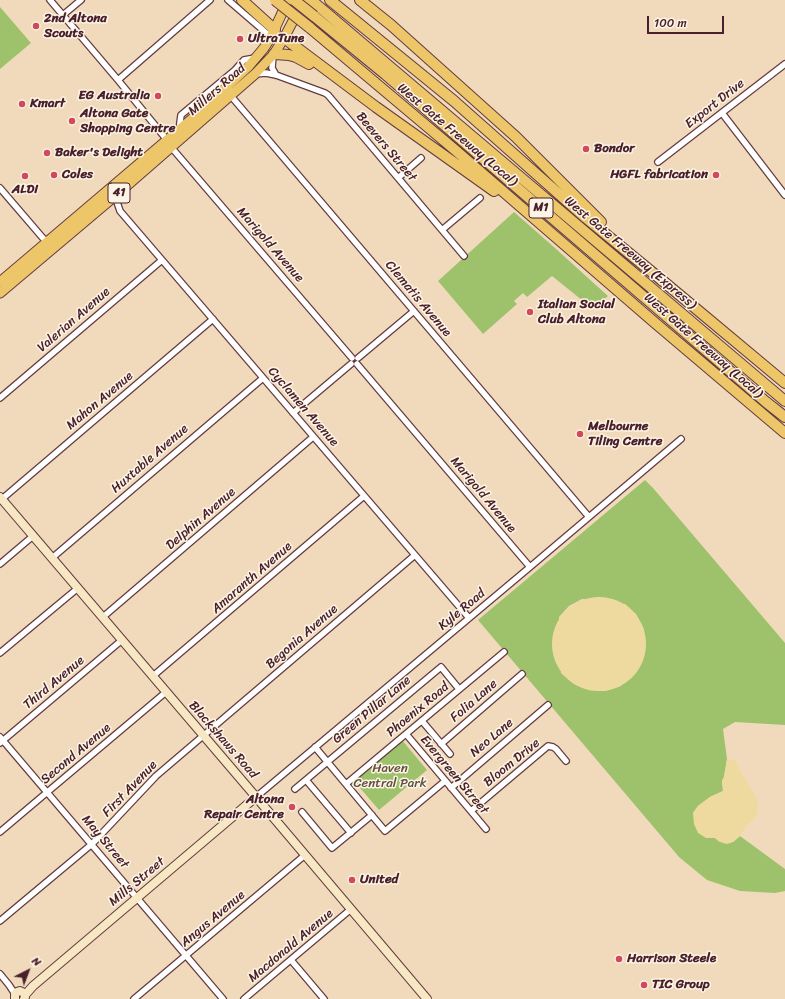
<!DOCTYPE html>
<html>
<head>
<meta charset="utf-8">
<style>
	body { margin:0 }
	#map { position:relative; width:785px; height:999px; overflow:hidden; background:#f1dabb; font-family:Sriracha,sans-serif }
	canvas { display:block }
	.north { position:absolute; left:8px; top:951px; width:40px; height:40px; -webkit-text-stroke:3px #fcf5e5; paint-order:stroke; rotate:42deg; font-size:11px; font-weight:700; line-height:16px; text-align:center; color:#4a1f2b }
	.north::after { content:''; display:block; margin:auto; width:14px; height:18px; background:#4a1f2b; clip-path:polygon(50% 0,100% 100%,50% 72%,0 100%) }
	.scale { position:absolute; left:647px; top:16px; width:77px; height:18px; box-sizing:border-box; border:2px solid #4a1f2b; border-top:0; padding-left:5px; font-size:12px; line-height:14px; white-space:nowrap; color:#4a1f2b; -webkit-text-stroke:3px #fcf5e5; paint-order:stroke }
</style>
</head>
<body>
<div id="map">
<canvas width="785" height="999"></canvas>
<div class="north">N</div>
<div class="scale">100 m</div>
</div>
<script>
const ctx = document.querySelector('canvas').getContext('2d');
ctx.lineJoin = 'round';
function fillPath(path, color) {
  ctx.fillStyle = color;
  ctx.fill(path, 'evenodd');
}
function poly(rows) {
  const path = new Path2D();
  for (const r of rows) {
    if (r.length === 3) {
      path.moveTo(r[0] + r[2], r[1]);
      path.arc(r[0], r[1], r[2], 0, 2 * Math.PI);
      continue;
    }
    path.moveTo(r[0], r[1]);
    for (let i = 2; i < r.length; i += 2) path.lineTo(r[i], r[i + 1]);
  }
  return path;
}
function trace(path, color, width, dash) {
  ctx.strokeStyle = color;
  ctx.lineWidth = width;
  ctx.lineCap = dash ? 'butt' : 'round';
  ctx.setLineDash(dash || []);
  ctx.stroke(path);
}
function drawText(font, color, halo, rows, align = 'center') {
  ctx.font = font + ' Sriracha,sans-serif';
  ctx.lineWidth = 3;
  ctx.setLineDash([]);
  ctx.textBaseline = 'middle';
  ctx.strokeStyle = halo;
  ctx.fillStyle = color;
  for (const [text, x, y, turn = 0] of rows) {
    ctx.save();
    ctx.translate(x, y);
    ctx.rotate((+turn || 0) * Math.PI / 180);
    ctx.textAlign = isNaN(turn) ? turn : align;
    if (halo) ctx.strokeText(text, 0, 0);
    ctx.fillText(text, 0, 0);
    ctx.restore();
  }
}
fillPath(poly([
	[0,7,31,43,0,69],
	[514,212,555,248,608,296,593,309,552,276,527,297,523,293,514,301,517,304,483,334,438,281],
	[645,480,653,488,785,643,785,725,735,722,723,729,727,759,724,777,722,781,723,791,710,797,698,806,693,813,706,838,715,838,720,842,733,842,740,836,785,869,785,891,775,893,740,891,707,880,679,857,478,620],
	[582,599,625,604,636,614,644,629,621,686,605,691,589,690,574,684,561,673,559,617,569,606],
	[402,740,427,770,379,810,354,781]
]), '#9ec26c');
fillPath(poly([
	[599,644,47],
	[727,759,736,760,739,769,756,797,758,807,756,817,747,825,740,836,733,842,727,844,720,842,715,838,706,838,698,833,694,824,693,813,698,806,710,797,723,791,722,781,724,777]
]), '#eeda9e');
const street = poly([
	[50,0,118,80,167,140],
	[228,0,271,37],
	[63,15,81,0],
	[273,56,272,68,276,75],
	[255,74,266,73,276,75,325,93,328,95,464,256],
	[118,80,210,0],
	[231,96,589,517],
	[722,113,785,195],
	[179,130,181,115,235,70,244,60,255,58],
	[171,147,352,358],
	[658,162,785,64],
	[398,178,421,158],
	[0,188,42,237,47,242,49,242],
	[119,194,117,198,117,202,120,211,469,618],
	[442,230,480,198],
	[358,358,414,311],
	[357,364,530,567],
	[0,398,162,260],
	[293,413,351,364],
	[2,499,213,319],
	[52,558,263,378],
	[0,564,33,536],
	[103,617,313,437],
	[0,653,78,588],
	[153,676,364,496],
	[422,721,450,754],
	[406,734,486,829],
	[0,737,223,999],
	[0,743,122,640],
	[441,744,522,674],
	[315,747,385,831,445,781],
	[306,780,351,833],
	[346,784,504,652],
	[451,788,548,705],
	[295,789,441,667,459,689],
	[256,797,530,567,681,439],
	[471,811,548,746,553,747,556,749,566,761],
	[302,812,332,848,372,815],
	[0,832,166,692],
	[0,921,92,844,156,776,415,555],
	[291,960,324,999],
	[0,974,9,985,15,994],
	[134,999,305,855],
	[244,999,351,909]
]);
const secondary = poly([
	[0,497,256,797,427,999],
	[25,995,33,986,256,797],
	[15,999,15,994,17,992,20,991,22,992,25,994,25,997,24,999]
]);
const primary = poly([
	[0,282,193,118,248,67,264,48,271,37,288,0],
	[0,293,115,196,255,74,274,54,284,38,304,0]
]);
const highway = poly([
	[242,0,275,30],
	[311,0,785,401],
	[330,0,454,101,586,218,664,282,785,383],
	[360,0,391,25,516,137,601,222],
	[314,16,385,74,766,402,785,417],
	[309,27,454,149,654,322,785,433],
	[284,38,376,107,494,191],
	[274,54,289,55,296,57,309,64]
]);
trace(street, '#633b41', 8);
trace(secondary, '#633b41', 10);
trace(primary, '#633b41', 11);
trace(highway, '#633b41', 12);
trace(street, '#fff', 5.5);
trace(secondary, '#f7e8c3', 8);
trace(primary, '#ecc669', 9);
trace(highway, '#ecc669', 10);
const highwayBridge = poly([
	[275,0,309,27],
	[294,0,314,16]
]);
trace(highwayBridge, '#633b41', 12, []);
trace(highwayBridge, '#ecc669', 10);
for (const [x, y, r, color] of [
	[36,26,4,"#d1495b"],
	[240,39,4,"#d1495b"],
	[158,96,4,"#d1495b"],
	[22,104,4,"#d1495b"],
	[72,121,4,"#d1495b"],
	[586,149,4,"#d1495b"],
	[47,153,4,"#d1495b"],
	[54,175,4,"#d1495b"],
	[716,175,4,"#d1495b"],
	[25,176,4,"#d1495b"],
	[530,312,4,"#d1495b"],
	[580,434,4,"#d1495b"],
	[292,807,4,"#d1495b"],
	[352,880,4,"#d1495b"],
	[619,959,4,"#d1495b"],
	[644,985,4,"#d1495b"]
]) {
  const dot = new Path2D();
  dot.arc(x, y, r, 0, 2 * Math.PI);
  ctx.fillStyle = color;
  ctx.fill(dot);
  trace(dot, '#fcf5e5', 1.5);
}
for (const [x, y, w] of [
	[119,193,22],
	[541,208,24]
]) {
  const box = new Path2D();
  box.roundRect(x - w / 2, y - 10, w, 20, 3);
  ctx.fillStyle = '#fcf5e5';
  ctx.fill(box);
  trace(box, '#4a1f2b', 1);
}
drawText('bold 12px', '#4a1f2b', null, [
	["41",119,193],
	["M1",541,208]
]);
drawText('bold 13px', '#4a1f2b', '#fcf5e5', [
	["2nd Altona",44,19],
	["Scouts",44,34],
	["UltraTune",248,39],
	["EG Australia",150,96,"right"],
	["Kmart",30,104],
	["Altona Gate",80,114],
	["Shopping Centre",80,129],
	["Bondor",594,149],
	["Baker's Delight",55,153],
	["Coles",62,175],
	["HGFL fabrication",708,175,"right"],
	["ALDI",25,190,"center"],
	["Italian Social",538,305],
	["Club Altona",538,320],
	["Melbourne",588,427],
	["Tiling Centre",588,442],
	["Altona",284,800,"right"],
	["Repair Centre",284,815,"right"],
	["United",360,880],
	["Harrison Steele",627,959],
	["TIC Group",652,985]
], 'left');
drawText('13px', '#4a1f2b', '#fcf5e5', [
	["Millers Road",217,90,-41],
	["Export Drive",715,104,-38],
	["West Gate Freeway (Local)",457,135,40],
	["Beevers Street",386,147,50],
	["Marigold Avenue",270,245,49],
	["West Gate Freeway (Express)",630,253,40],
	["Clematis Avenue",418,299,50],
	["Valerian Avenue",74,320,-41],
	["West Gate Freeway (Local)",703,346,41],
	["Mahon Avenue",100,401,-40],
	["Cyclamen Avenue",303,407,49],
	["Huxtable Avenue",150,459,-41],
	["Marigold Avenue",483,495,50],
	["Delphin Avenue",201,519,-41],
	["Amaranth Avenue",252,578,-41],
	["Kyle Road",462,610,-40],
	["Begonia Avenue",302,637,-41],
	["Third Avenue",54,683,-40],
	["Folia Lane",474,701,-41],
	["Green Pillar Lane",372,710,-40],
	["Phoenix Road",418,710,-40],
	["Neo Lane",492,738,-40],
	["Blackshaws Road",223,740,49],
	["Second Avenue",76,754,-40],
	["Bloom Drive",512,763,-39],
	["Evergreen Street",454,775,50],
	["First Avenue",130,789,-46],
	["May Street",105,842,50],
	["Mills Street",137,882,-40],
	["Angus Avenue",213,919,-40],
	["Macdonald Avenue",291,946,-40]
]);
drawText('13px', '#63503e', '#fcf5e5', [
	["Haven",390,769],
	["Central Park",390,784]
]);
</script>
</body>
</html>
